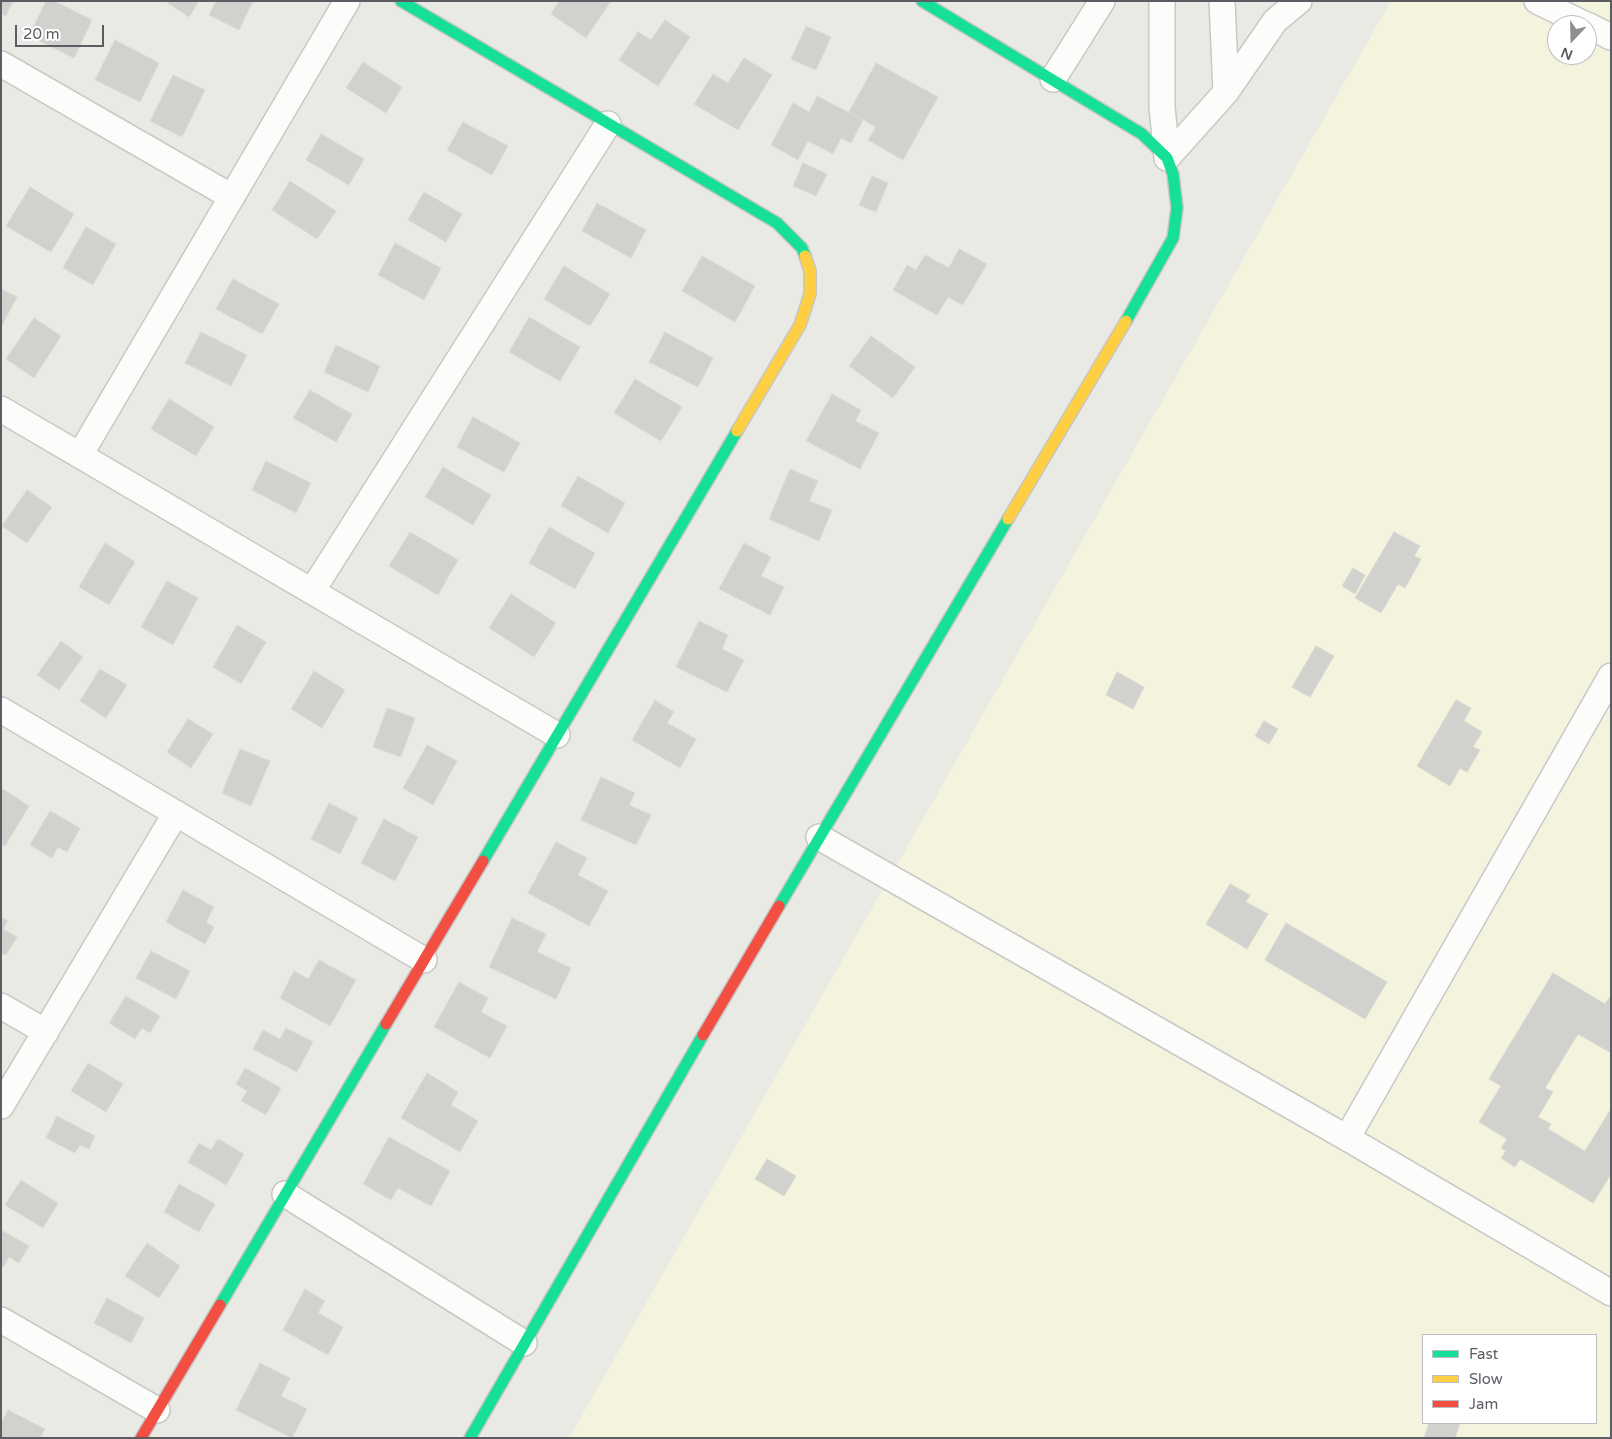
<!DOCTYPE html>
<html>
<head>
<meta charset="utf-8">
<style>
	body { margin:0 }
	#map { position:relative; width:1612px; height:1439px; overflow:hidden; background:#eaeae5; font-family:"Varela Round",sans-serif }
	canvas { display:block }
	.frame { position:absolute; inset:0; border:2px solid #5b5d63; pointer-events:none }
	.legend { position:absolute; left:1422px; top:1334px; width:175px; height:90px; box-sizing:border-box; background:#fff; border:1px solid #bdbec1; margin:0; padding:6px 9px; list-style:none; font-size:15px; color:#5b5d63 }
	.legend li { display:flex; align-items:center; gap:10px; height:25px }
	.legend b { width:25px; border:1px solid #bdbec1 }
	.north { position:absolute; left:1547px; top:15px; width:50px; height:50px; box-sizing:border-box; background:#fff; border:1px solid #bdbec1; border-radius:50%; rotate:201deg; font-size:14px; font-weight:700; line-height:20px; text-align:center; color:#5b5d63 }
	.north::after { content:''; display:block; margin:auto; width:18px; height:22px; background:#8d8e90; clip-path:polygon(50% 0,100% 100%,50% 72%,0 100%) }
	.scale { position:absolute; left:15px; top:25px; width:89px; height:22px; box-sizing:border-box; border:2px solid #5b5d63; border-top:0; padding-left:6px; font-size:15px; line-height:18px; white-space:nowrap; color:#5b5d63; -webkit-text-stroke:4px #fff; paint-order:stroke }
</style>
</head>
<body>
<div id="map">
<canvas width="1612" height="1439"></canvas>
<div class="frame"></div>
<ul class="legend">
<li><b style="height:6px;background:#16e098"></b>Fast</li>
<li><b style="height:6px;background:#ffcf43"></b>Slow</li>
<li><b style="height:6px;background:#f24e42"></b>Jam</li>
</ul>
<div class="north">N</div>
<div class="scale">20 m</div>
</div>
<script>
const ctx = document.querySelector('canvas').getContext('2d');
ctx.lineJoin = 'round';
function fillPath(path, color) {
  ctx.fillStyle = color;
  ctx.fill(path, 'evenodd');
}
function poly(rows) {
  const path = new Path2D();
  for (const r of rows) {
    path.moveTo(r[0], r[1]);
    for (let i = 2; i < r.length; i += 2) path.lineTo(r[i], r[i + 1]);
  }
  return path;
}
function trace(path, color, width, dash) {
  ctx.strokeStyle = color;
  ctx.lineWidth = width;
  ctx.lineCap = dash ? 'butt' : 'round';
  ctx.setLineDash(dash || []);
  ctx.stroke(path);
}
fillPath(poly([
	[1391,1,1611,1,1611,1438,569,1438],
	[1557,25,1587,25,1587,55,1557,55],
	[1423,1335,1596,1335,1596,1423,1423,1423]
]), '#f4f3de');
const building = poly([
	[1,1,13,1,6,16,1,13,1,1],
	[46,1,54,1,92,20,74,58,29,36,46,1],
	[165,1,199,1,189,17,165,1],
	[216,1,253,1,239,30,209,15,216,1],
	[559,1,611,1,586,38,551,14,559,1],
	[665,20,690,37,658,86,619,60,638,32,651,40,665,20],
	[806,26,831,37,816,70,791,59,806,26],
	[115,40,159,63,140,102,95,80,115,40],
	[744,58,772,75,738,130,694,104,713,74,728,83,744,58],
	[363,62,402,87,386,113,346,88,363,62],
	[876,63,938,97,903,160,868,140,876,127,849,112,876,63],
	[173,75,205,90,182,137,150,121,173,75],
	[817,96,863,120,851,143,841,138,833,154,808,141,798,160,771,145,793,103,809,112,817,96],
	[463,122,508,146,492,175,447,150,463,122],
	[321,134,364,159,349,185,306,160,321,134],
	[803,163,827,174,816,196,793,186,803,163],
	[872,176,888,183,876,212,859,205,872,176],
	[290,181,336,211,317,239,272,210,290,181],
	[30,187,74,214,51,252,6,226,30,187],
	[424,192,462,214,446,242,408,220,424,192],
	[597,203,646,230,631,258,582,231,597,203],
	[86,227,116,244,93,285,63,268,86,227],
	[395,243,441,268,424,300,378,275,395,243],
	[959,249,987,264,963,305,948,297,937,315,893,290,907,265,916,270,925,255,949,268,959,249],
	[702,256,755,286,735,322,682,291,702,256],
	[564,266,610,294,590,326,544,299,564,266],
	[233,279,279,304,262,334,216,309,233,279],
	[1,289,17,297,1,327,1,289],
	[529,317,580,347,560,381,509,352,529,317],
	[34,318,61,336,34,378,6,359,34,318],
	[201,332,247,355,231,386,185,363,201,332],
	[665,332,713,358,698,387,649,362,665,332],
	[871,336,915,367,893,398,849,366,871,336],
	[336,345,380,366,368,392,324,372,336,345],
	[635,379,682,407,661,441,614,413,635,379],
	[310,390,352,414,336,442,293,418,310,390],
	[832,394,861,410,855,421,879,433,860,469,806,441,832,394],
	[169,399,214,427,196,456,151,429,169,399],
	[473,417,520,443,504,472,457,447,473,417],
	[266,461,311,483,296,513,252,490,266,461],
	[443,467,491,495,473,525,425,497,443,467],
	[790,469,818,481,809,501,832,510,819,541,769,519,790,469],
	[578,476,625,503,608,533,561,506,578,476],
	[27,490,52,507,27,543,2,526,27,490],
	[549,527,595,553,575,589,529,563,549,527],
	[410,532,458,560,438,595,389,566,410,532],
	[1394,532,1420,546,1414,556,1421,559,1405,588,1398,584,1381,613,1355,598,1394,532],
	[105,543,135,562,109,605,79,587,105,543],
	[744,543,771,557,761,576,784,587,770,615,719,589,744,543],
	[1353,568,1365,575,1355,594,1342,586,1353,568],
	[167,581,198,598,173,645,141,627,167,581],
	[511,594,556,623,534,657,489,628,511,594],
	[699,621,728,635,722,649,744,660,727,692,676,667,699,621],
	[237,625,266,642,241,684,213,667,237,625],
	[61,641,83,657,59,690,37,675,61,641],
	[1316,646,1334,656,1310,697,1292,687,1316,646],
	[100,669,127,685,106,718,80,701,100,669],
	[314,671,345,690,322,728,291,709,314,671],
	[1117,672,1144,687,1133,709,1106,695,1117,672],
	[655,700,674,712,667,723,696,739,680,768,632,740,655,700],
	[1456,700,1471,708,1464,721,1482,732,1473,747,1480,750,1467,772,1460,768,1450,786,1417,766,1456,700],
	[387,708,415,718,401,757,373,747,387,708],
	[188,719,213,734,191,768,167,752,188,719],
	[1264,721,1278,729,1269,744,1255,736,1264,721],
	[427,745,457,761,433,805,403,788,427,745],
	[240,749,270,761,251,806,222,793,240,749],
	[601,777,635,793,629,805,651,815,636,845,581,820,601,777],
	[3,789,29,806,5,846,1,844,1,791,3,789],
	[329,803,358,818,340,854,311,839,329,803],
	[50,811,80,828,67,852,58,847,52,858,30,845,50,811],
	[384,819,418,837,395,881,361,863,384,819],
	[556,842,587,858,578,875,608,891,589,926,528,893,556,842],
	[1230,884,1250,895,1246,902,1268,914,1247,949,1206,924,1230,884],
	[183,890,214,907,206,922,214,927,205,944,166,922,183,890],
	[1,917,8,921,3,929,17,937,6,955,1,953,1,917],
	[512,918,546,934,537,952,571,968,556,999,489,967,512,918],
	[1286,923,1387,982,1365,1019,1265,960,1286,923],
	[151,951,190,971,176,999,136,978,151,951],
	[319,960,356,980,330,1026,280,998,294,971,308,979,319,960],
	[1553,973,1605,1004,1611,995,1611,1053,1578,1034,1545,1088,1553,1092,1538,1117,1551,1124,1548,1129,1585,1151,1611,1109,1611,1174,1593,1203,1520,1159,1515,1167,1501,1158,1506,1151,1501,1148,1507,1139,1479,1122,1501,1086,1489,1079,1553,973],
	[459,982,488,998,481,1012,507,1026,490,1058,434,1027,459,982],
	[126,996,160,1016,150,1033,142,1028,135,1039,109,1023,126,996],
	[286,1028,313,1042,297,1072,253,1049,263,1030,280,1039,286,1028],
	[88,1063,123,1084,106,1112,71,1091,88,1063],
	[245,1068,281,1088,266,1115,241,1101,247,1091,236,1084,245,1068],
	[427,1073,458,1092,451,1105,478,1121,460,1152,401,1118,427,1073],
	[57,1116,95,1136,89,1149,80,1145,75,1153,46,1138,57,1116],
	[389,1137,450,1171,431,1206,398,1188,391,1200,363,1184,389,1137],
	[218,1139,244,1154,226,1185,188,1162,199,1143,211,1150,218,1139],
	[767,1159,796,1176,784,1196,755,1179,767,1159],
	[21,1180,58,1203,43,1228,5,1205,21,1180],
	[179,1184,215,1204,199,1232,164,1212,179,1184],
	[1,1230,29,1246,19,1263,9,1257,3,1267,1,1266,1,1230],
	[147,1243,180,1266,159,1298,125,1276,147,1243],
	[305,1289,325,1301,318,1313,343,1327,328,1355,283,1330,305,1289],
	[107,1298,144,1318,131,1343,94,1323,107,1298],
	[260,1363,290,1378,281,1396,307,1409,292,1438,236,1410,260,1363],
	[8,1410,45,1429,40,1438,5,1438,1,1436,1,1423,8,1410],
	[1429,1423,1460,1423,1455,1438,1424,1438,1429,1423]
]);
fillPath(building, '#d1d1ce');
trace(building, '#dadad4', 1);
const street = poly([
	[1162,1,1162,107,1167,158],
	[1222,1,1226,92],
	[1537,1,1586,25],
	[1587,25,1611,37],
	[1,64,232,197],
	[1053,79,1102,1],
	[1167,158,1226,92,1275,21,1299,1],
	[1,409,557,735],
	[80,455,347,1],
	[312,591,608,124],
	[1,710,424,960],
	[819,837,1347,1138,1611,1293],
	[1,1006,46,1032],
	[1,1106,176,813],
	[1347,1138,1611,676],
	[285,1194,524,1343],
	[1,1320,157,1410]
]);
const fast = poly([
	[401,1,777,223,802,248,805,256],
	[922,1,1142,134,1167,158,1173,174,1177,208,1173,238,1126,321],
	[483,861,737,431],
	[779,906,1008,519],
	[220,1305,386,1024],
	[470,1438,703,1035]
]);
const slow = poly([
	[737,431,800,325,810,294,810,271,805,256],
	[1008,519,1126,321]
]);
const jam = poly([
	[386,1024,483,861],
	[703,1035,779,906],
	[141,1438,220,1305]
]);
trace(street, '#c8c8c7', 28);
trace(fast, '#c6c6c6', 14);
trace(slow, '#c6c6c6', 14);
trace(jam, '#c6c6c6', 14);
trace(street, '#fcfcfb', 25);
trace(fast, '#16e098', 11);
trace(slow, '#ffcf43', 11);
trace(jam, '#f24e42', 11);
</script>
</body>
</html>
